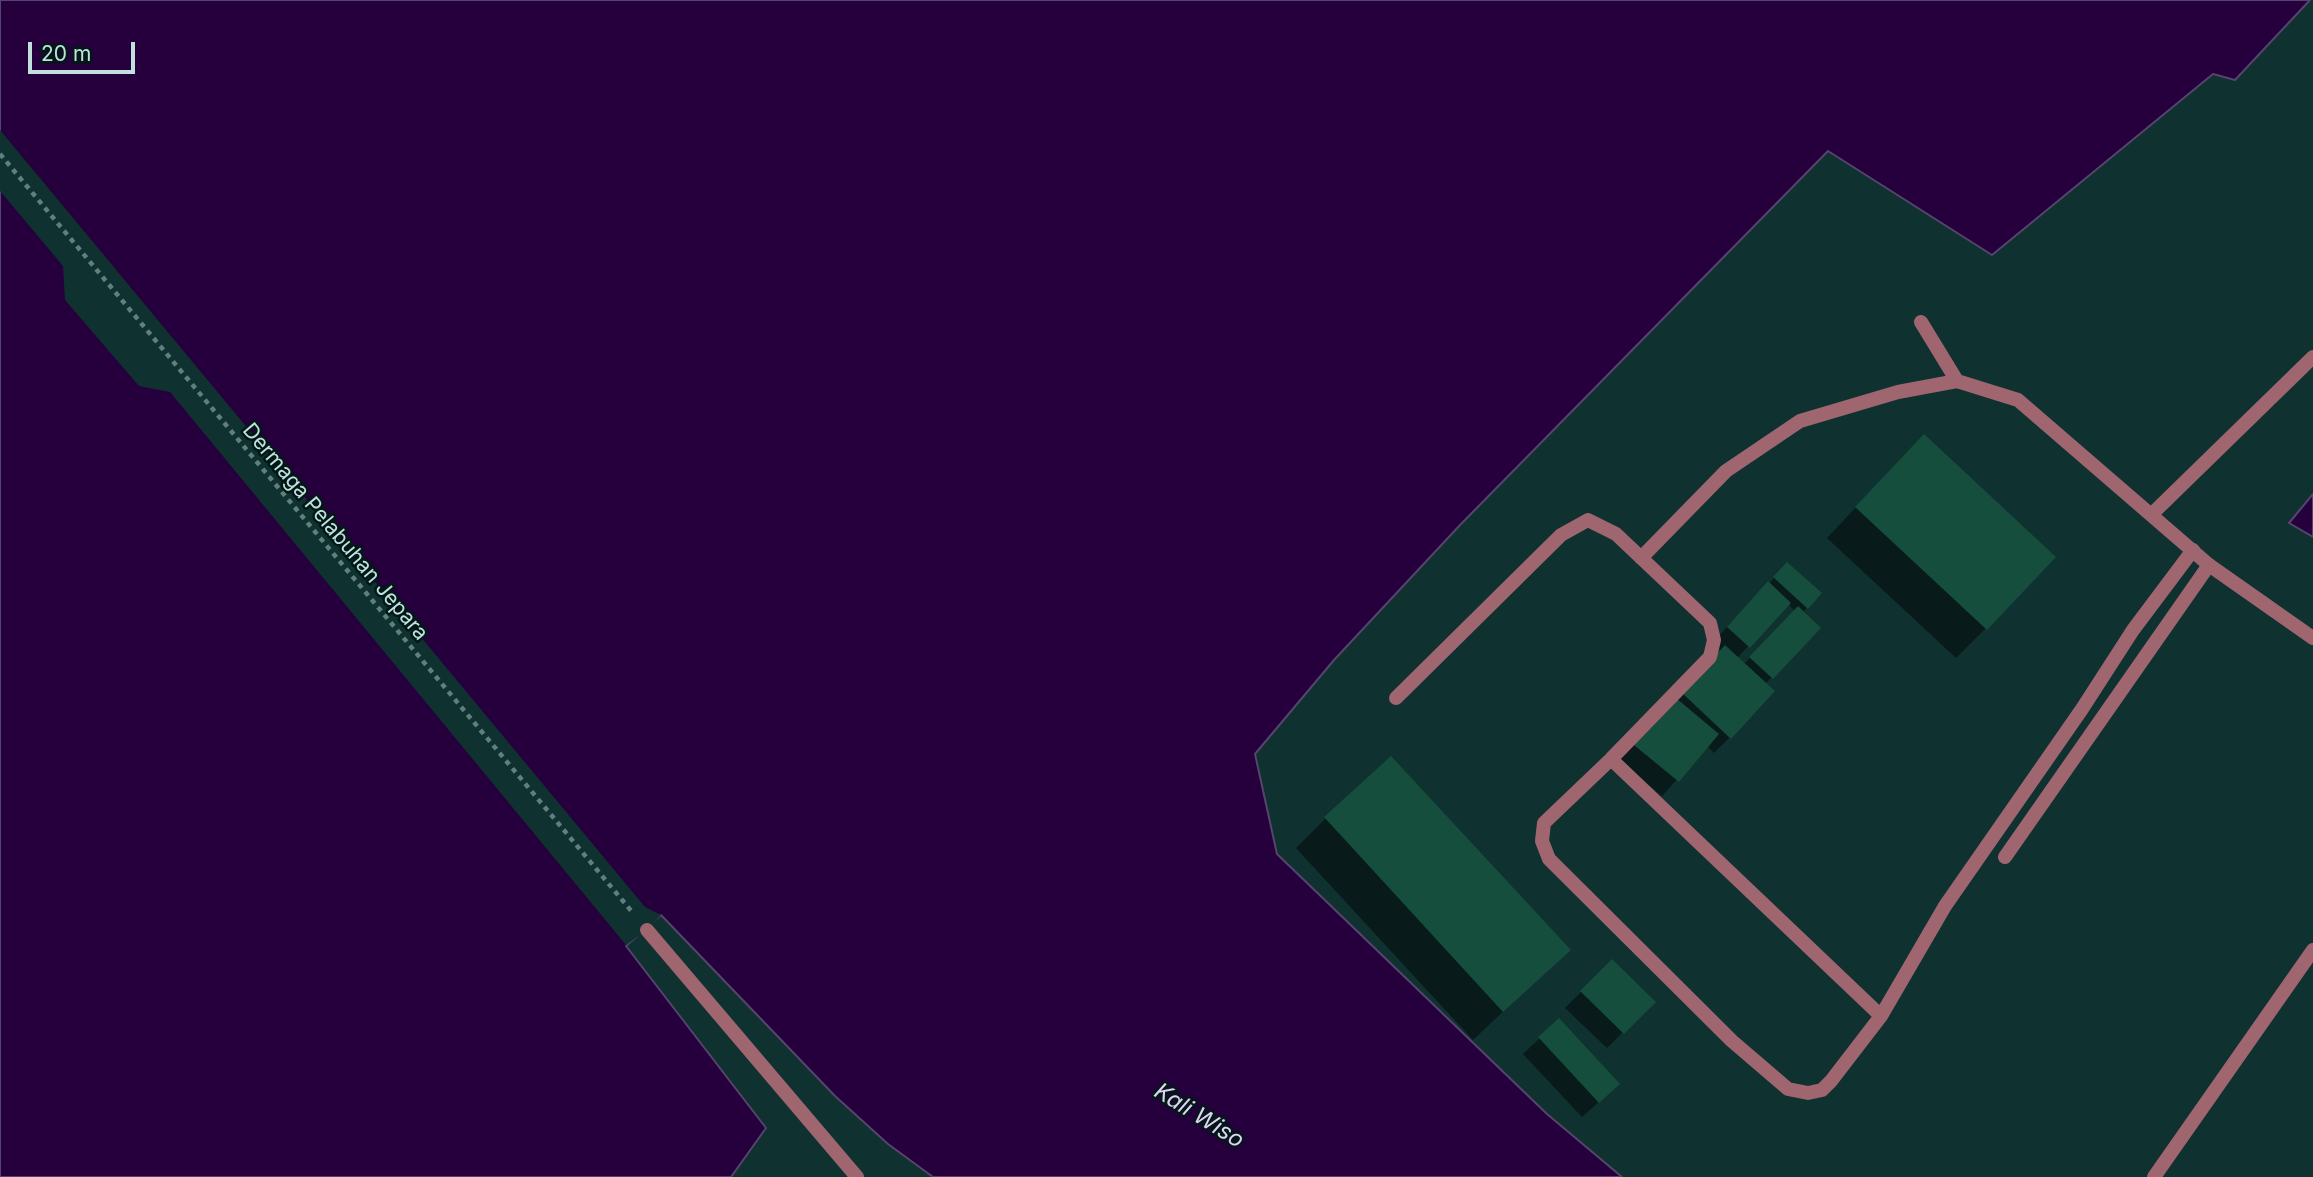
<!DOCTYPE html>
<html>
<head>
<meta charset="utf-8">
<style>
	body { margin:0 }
	#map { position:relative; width:2313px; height:1177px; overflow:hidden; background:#0f312f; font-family:Inter,sans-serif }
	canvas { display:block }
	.scale { position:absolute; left:28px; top:42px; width:107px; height:32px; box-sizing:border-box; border:4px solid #c2e1de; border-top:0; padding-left:9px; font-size:21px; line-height:24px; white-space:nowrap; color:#c2e1de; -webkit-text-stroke:5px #001816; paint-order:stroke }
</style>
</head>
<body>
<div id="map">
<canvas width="2313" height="1177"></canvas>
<div class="scale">20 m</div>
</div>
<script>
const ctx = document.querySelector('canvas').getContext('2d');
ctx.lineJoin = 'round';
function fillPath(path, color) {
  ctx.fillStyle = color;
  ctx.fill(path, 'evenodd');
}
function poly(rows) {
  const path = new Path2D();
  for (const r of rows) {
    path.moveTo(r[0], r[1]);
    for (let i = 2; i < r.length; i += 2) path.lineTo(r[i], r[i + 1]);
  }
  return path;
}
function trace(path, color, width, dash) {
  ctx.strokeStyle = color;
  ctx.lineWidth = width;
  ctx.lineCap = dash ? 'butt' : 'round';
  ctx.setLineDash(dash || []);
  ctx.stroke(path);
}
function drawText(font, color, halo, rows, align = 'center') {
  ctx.font = font + ' Inter,sans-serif';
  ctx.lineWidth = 5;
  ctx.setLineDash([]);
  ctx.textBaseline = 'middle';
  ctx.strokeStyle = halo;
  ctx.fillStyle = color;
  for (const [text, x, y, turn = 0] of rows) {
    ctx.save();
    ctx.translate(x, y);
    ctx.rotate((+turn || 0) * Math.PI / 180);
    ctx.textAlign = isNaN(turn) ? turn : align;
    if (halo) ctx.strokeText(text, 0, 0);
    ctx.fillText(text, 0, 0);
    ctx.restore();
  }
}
const water = poly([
	[0,0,2310,0,2235,80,2213,74,1992,255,1828,151,1461,524,1334,660,1255,754,1277,854,1547,1114,1622,1177,933,1177,888,1144,835,1096,661,915,626,946,766,1128,731,1177,0,1177,0,0],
	[2313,494,2313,537,2289,523,2313,494]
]);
fillPath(water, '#26003c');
trace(water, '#55446d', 2);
fillPath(poly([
	[0,130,645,907,661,915,647,930,626,945,170,392,139,386,65,300,63,266,0,191]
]), '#0f312f');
fillPath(poly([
	[1895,466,1986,628,1956,658,1827,538],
	[1780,572,1820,594,1802,613,1819,628,1765,684,1730,737,1714,753,1707,746,1662,796,1615,757,1721,651,1712,643],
	[1788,604,1795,611,1744,664,1737,658],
	[1326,818,1568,950,1473,1040,1296,848],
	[1612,961,1653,1002,1607,1048,1565,1008],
	[1559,1020,1602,1099,1582,1117,1523,1054]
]), '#0007');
fillPath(poly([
	[1924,434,2056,557,1987,630,1855,507],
	[1787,562,1822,593,1808,609,1773,577],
	[1768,581,1791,603,1750,648,1727,627],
	[1798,606,1821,628,1773,679,1749,657],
	[1725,645,1775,691,1731,739,1681,692],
	[1670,693,1719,734,1679,782,1629,741],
	[1391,756,1571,950,1503,1012,1324,817],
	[1612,959,1656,1002,1624,1034,1580,991],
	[1559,1018,1620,1084,1599,1103,1538,1037]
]), '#154e3d');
trace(poly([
	[0,154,633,913]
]), '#60807e', 4.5, [5, 5]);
trace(poly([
	[1641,558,1726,471,1800,421,1898,392,1957,381],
	[1396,698,1561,535,1588,520,1616,534,1710,623,1714,640,1710,657,1611,759,1544,823,1542,841,1549,859,1732,1041,1788,1089,1808,1093,1822,1090,1831,1081,1881,1016,1945,906,2082,709,2133,630,2193,550],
	[1611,759,1881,1016]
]), '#a06670', 14);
trace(poly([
	[2152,514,2313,357],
	[2005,857,2209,565],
	[647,930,857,1177],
	[2154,1177,2313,950]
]), '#a06670', 14);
trace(poly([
	[1921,322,1957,381,2018,400,2209,565,2313,638]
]), '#a06670', 14);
drawText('21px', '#c2e1de', '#001816', [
	["Dermaga Pelabuhan Jepara",335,532,50]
]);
drawText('italic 23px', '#e5d1f6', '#001816', [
	["Kali Wiso",1199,1116,32]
]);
</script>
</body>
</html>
